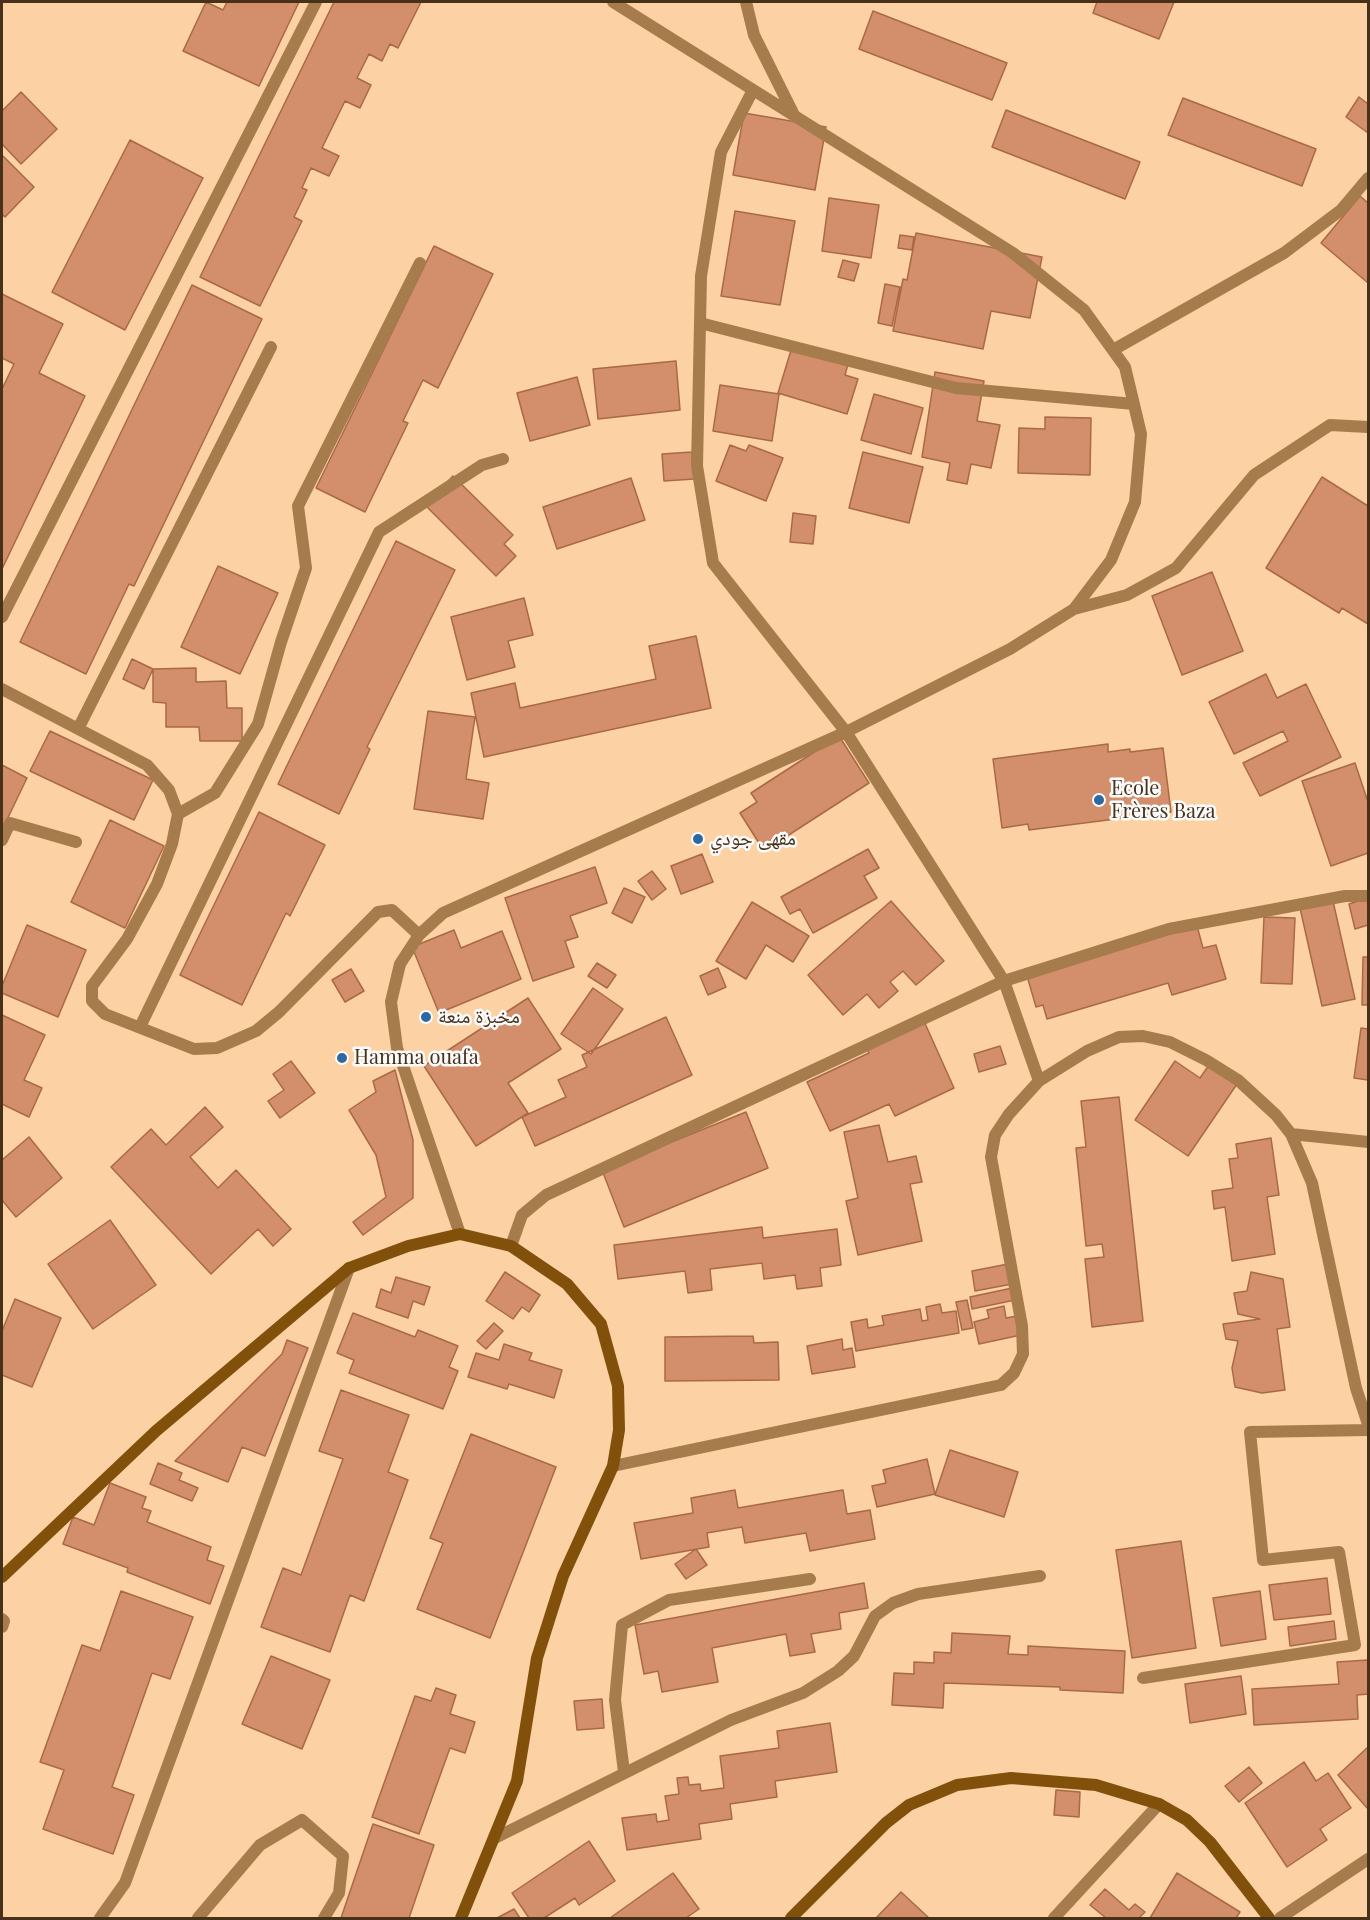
<!DOCTYPE html>
<html>
<head>
<meta charset="utf-8">
<style>
	body { margin:0 }
	#map { position:relative; width:1370px; height:1920px; overflow:hidden; background:#fcd1a3; font-family:"Playfair Display",serif }
	canvas { display:block }
	.frame { position:absolute; inset:0; border:3px solid #473119; pointer-events:none }
</style>
</head>
<body>
<div id="map">
<canvas width="1370" height="1920"></canvas>
<div class="frame"></div>
</div>
<script>
const ctx = document.querySelector('canvas').getContext('2d');
ctx.lineJoin = 'round';
function fillPath(path, color) {
  ctx.fillStyle = color;
  ctx.fill(path, 'evenodd');
}
function poly(rows) {
  const path = new Path2D();
  for (const r of rows) {
    path.moveTo(r[0], r[1]);
    for (let i = 2; i < r.length; i += 2) path.lineTo(r[i], r[i + 1]);
  }
  return path;
}
function trace(path, color, width, dash) {
  ctx.strokeStyle = color;
  ctx.lineWidth = width;
  ctx.lineCap = dash ? 'butt' : 'round';
  ctx.setLineDash(dash || []);
  ctx.stroke(path);
}
function drawText(font, color, halo, rows, align = 'center') {
  ctx.font = font + ' "Playfair Display","Noto Naskh Arabic",serif';
  ctx.lineWidth = 5;
  ctx.setLineDash([]);
  ctx.textBaseline = 'middle';
  ctx.strokeStyle = halo;
  ctx.fillStyle = color;
  for (const [text, x, y, turn = 0] of rows) {
    ctx.save();
    ctx.translate(x, y);
    ctx.rotate((+turn || 0) * Math.PI / 180);
    ctx.textAlign = isNaN(turn) ? turn : align;
    if (halo) ctx.strokeText(text, 0, 0);
    ctx.fillText(text, 0, 0);
    ctx.restore();
  }
}
const building = poly([
	[206,2,223,10,227,2,299,2,259,86,183,51,206,2],
	[334,2,421,2,398,48,390,44,382,61,369,54,357,78,371,85,360,108,345,101,322,148,339,156,329,176,311,168,302,188,307,190,294,217,302,221,260,306,200,277,334,2],
	[1097,2,1174,2,1159,39,1093,13,1097,2],
	[873,11,1007,63,992,100,859,49,873,11],
	[21,92,57,129,21,164,2,144,2,111,21,92],
	[1359,97,1368,104,1368,133,1346,117,1359,97],
	[1183,98,1316,149,1302,186,1168,135,1183,98],
	[1006,110,1140,162,1125,199,992,147,1006,110],
	[744,113,826,127,815,190,733,175,744,113],
	[130,140,203,178,125,330,52,292,130,140],
	[2,155,34,187,5,217,2,214,2,155],
	[1360,196,1368,203,1368,283,1321,243,1360,196],
	[829,198,879,205,871,258,822,251,829,198],
	[735,211,795,221,780,305,721,296,735,211],
	[916,233,1042,257,1030,318,991,311,983,349,893,331,903,279,907,280,916,233],
	[900,235,914,237,912,250,898,248,900,235],
	[434,246,493,274,438,388,423,380,403,421,408,423,365,512,316,488,434,246],
	[843,260,859,264,854,281,838,277,843,260],
	[885,284,900,287,892,326,878,323,885,284],
	[192,285,262,319,134,586,129,584,86,674,20,642,192,285],
	[2,294,63,324,39,373,85,396,2,569,2,389,14,364,2,358,2,294],
	[792,347,848,364,845,375,858,379,847,414,778,393,792,347],
	[676,361,680,410,598,419,593,369,676,361],
	[935,372,984,381,977,421,1000,425,991,468,971,464,967,484,947,480,950,463,922,457,935,372],
	[577,377,590,425,530,441,517,393,577,377],
	[720,385,779,394,772,441,713,431,720,385],
	[874,394,923,408,911,454,861,440,874,394],
	[1045,417,1091,418,1090,475,1018,473,1019,428,1045,429,1045,417],
	[730,445,746,451,749,445,783,458,766,501,716,481,730,445],
	[692,452,694,479,664,481,662,454,692,452],
	[863,452,923,467,909,523,849,508,863,452],
	[453,476,513,535,504,544,516,556,496,576,425,505,453,476],
	[1322,477,1368,506,1368,624,1342,608,1339,613,1266,568,1322,477],
	[631,478,645,520,557,549,543,507,631,478],
	[793,513,816,516,813,544,790,542,793,513],
	[396,541,455,570,367,747,370,749,339,814,278,784,396,541],
	[218,566,278,593,240,674,181,647,218,566],
	[1212,572,1243,651,1182,675,1152,596,1212,572],
	[524,598,533,635,508,641,515,667,467,680,451,617,524,598],
	[696,636,711,708,484,757,471,693,515,683,520,708,656,679,649,646,696,636],
	[132,659,153,669,144,689,123,679,132,659],
	[196,668,196,682,226,681,227,708,242,708,242,741,200,741,199,727,166,727,166,703,153,702,153,669,196,668],
	[1266,674,1277,698,1306,684,1341,757,1260,796,1243,763,1288,741,1283,731,1234,754,1209,702,1266,674],
	[428,711,475,717,466,779,489,783,483,819,414,809,428,711],
	[50,731,153,780,134,820,30,771,50,731],
	[839,736,869,783,764,851,740,813,757,802,751,793,839,736],
	[1108,744,1108,752,1130,749,1130,752,1163,748,1171,812,1029,830,1028,824,1002,828,993,759,1108,744],
	[1355,763,1368,802,1368,853,1331,866,1302,781,1355,763],
	[2,765,27,778,2,830,2,765],
	[259,812,325,845,290,916,286,913,242,1005,180,975,259,812],
	[110,820,164,846,125,928,71,902,110,820],
	[868,849,879,868,864,876,877,898,813,933,800,909,790,914,781,897,868,849],
	[702,854,713,882,681,894,671,866,702,854],
	[595,867,607,903,570,916,578,937,565,941,574,967,533,981,505,898,595,867],
	[652,871,666,889,652,900,638,881,652,871],
	[624,888,645,897,632,923,612,913,624,888],
	[1368,898,1368,925,1355,929,1349,904,1368,898],
	[891,901,944,961,916,985,903,971,890,982,898,991,879,1008,867,994,843,1015,808,975,891,901],
	[1333,901,1355,999,1322,1006,1300,908,1333,901],
	[752,902,809,936,793,962,766,945,746,979,716,961,752,902],
	[1264,917,1295,918,1292,984,1261,983,1264,917],
	[27,925,86,950,58,1017,2,993,2,986,27,925],
	[1197,926,1203,948,1216,945,1226,979,1172,995,1168,983,1047,1019,1043,1005,1036,1007,1025,969,1197,926],
	[454,930,461,948,502,931,521,979,439,1013,412,947,454,930],
	[1363,957,1368,957,1368,1005,1362,1005,1363,957],
	[597,963,616,975,607,988,588,976,597,963],
	[718,968,726,987,708,995,700,976,718,968],
	[351,969,364,991,345,1002,332,980,351,969],
	[593,988,623,1009,591,1054,561,1034,593,988],
	[528,998,561,1049,508,1083,528,1113,476,1146,424,1066,528,998],
	[2,1015,45,1035,24,1080,42,1088,29,1117,2,1104,2,1015],
	[666,1017,692,1075,535,1146,522,1117,566,1097,558,1080,587,1067,582,1055,666,1017],
	[923,1019,954,1088,895,1116,889,1104,830,1131,807,1082,869,1053,865,1045,923,1019],
	[1361,1028,1368,1029,1368,1080,1354,1078,1361,1028],
	[1000,1046,1006,1064,979,1072,974,1054,1000,1046],
	[291,1061,315,1093,280,1118,268,1101,284,1090,273,1074,291,1061],
	[1175,1061,1200,1078,1209,1065,1237,1084,1188,1156,1135,1120,1175,1061],
	[395,1070,413,1140,413,1198,363,1235,353,1222,386,1197,376,1155,349,1110,376,1092,373,1081,395,1070],
	[1119,1097,1143,1321,1092,1327,1085,1259,1104,1257,1102,1244,1086,1246,1076,1148,1086,1147,1081,1101,1119,1097],
	[205,1107,223,1127,190,1157,218,1188,236,1170,291,1229,273,1246,258,1229,211,1274,111,1167,151,1129,166,1145,205,1107],
	[746,1112,768,1168,624,1227,602,1170,746,1112],
	[879,1125,888,1162,916,1156,922,1182,910,1184,922,1241,858,1255,846,1201,858,1198,844,1132,879,1125],
	[29,1137,62,1178,16,1217,2,1200,2,1160,29,1137],
	[1271,1138,1279,1195,1267,1197,1275,1254,1232,1261,1225,1207,1214,1209,1212,1191,1233,1188,1229,1159,1238,1158,1236,1144,1271,1138],
	[110,1220,156,1285,93,1329,48,1264,110,1220],
	[762,1227,763,1238,837,1229,841,1265,820,1268,822,1286,797,1289,795,1275,764,1279,762,1263,710,1269,712,1290,688,1293,685,1271,618,1279,614,1245,762,1227],
	[1008,1264,1012,1284,975,1291,972,1271,1008,1264],
	[505,1272,540,1295,529,1312,522,1307,513,1319,486,1301,505,1272],
	[1251,1272,1283,1279,1290,1327,1277,1329,1285,1390,1262,1393,1235,1387,1232,1368,1238,1341,1226,1339,1223,1324,1260,1319,1238,1314,1234,1293,1247,1291,1251,1272],
	[396,1277,430,1287,424,1305,413,1301,408,1318,376,1307,381,1289,391,1293,396,1277],
	[1012,1288,1015,1300,972,1309,970,1297,1012,1288],
	[15,1299,61,1318,32,1387,2,1375,2,1331,15,1299],
	[967,1300,973,1328,962,1330,956,1302,967,1300],
	[940,1304,942,1313,956,1311,959,1333,856,1351,851,1322,867,1319,868,1328,884,1325,882,1316,920,1309,922,1321,928,1320,926,1307,940,1304],
	[1004,1306,1006,1318,1017,1316,1021,1335,979,1344,974,1322,989,1318,987,1310,1004,1306],
	[353,1313,415,1337,418,1330,458,1346,449,1367,458,1371,443,1409,349,1373,354,1360,337,1353,353,1313],
	[494,1323,503,1331,486,1349,477,1341,494,1323],
	[753,1336,754,1343,778,1342,779,1380,665,1381,665,1337,753,1336],
	[842,1339,843,1350,852,1348,855,1367,812,1374,807,1346,842,1339],
	[287,1340,308,1348,265,1456,242,1447,228,1482,175,1461,282,1354,287,1340],
	[504,1344,532,1353,529,1360,562,1370,554,1398,509,1384,507,1389,468,1377,476,1353,499,1360,504,1344],
	[341,1390,409,1415,388,1472,408,1480,364,1601,350,1595,330,1652,261,1627,283,1568,301,1575,343,1459,319,1451,341,1390],
	[471,1434,556,1467,490,1638,417,1609,443,1543,430,1538,471,1434],
	[950,1450,1018,1472,1004,1517,935,1495,950,1450],
	[927,1459,935,1494,877,1507,872,1486,886,1483,883,1470,927,1459],
	[158,1463,182,1473,179,1480,198,1488,192,1501,150,1484,158,1463],
	[110,1483,146,1497,142,1508,151,1511,147,1522,211,1547,207,1560,224,1566,210,1604,127,1572,128,1568,63,1544,73,1517,94,1525,110,1483],
	[735,1490,738,1508,843,1490,847,1514,870,1510,875,1539,810,1551,806,1533,745,1543,742,1527,707,1533,709,1547,641,1559,634,1523,693,1513,691,1498,735,1490],
	[1181,1541,1196,1648,1132,1658,1116,1550,1181,1541],
	[696,1549,707,1565,686,1579,675,1564,696,1549],
	[1327,1578,1331,1614,1274,1620,1269,1585,1327,1578],
	[864,1583,868,1608,839,1613,841,1629,811,1634,815,1652,790,1656,786,1634,712,1648,718,1682,662,1692,658,1671,644,1674,635,1625,864,1583],
	[121,1591,193,1617,170,1679,152,1673,112,1787,134,1795,113,1854,43,1829,64,1770,40,1762,82,1645,100,1651,121,1591],
	[1260,1591,1266,1639,1221,1646,1213,1598,1260,1591],
	[1334,1621,1336,1639,1290,1646,1288,1627,1334,1621],
	[952,1633,1010,1636,1008,1654,1028,1655,1028,1646,1125,1651,1123,1693,1060,1690,1060,1687,944,1683,943,1708,892,1705,894,1673,914,1674,914,1662,934,1663,934,1652,951,1653,952,1633],
	[271,1656,330,1680,302,1749,242,1724,271,1656],
	[1368,1660,1368,1694,1357,1695,1358,1719,1254,1725,1252,1689,1339,1684,1337,1662,1368,1660],
	[1241,1676,1246,1714,1190,1723,1185,1684,1241,1676],
	[436,1688,456,1695,450,1714,475,1722,465,1753,450,1748,419,1834,372,1817,415,1696,431,1701,436,1688],
	[602,1699,604,1728,577,1730,574,1701,602,1699],
	[830,1723,837,1772,775,1781,777,1797,730,1804,732,1819,699,1824,701,1839,627,1850,622,1818,656,1814,657,1822,669,1820,665,1796,679,1794,677,1778,688,1777,689,1785,700,1784,701,1791,724,1788,720,1756,779,1748,777,1731,830,1723],
	[1368,1747,1368,1809,1338,1775,1368,1747],
	[1304,1762,1316,1781,1328,1773,1351,1808,1320,1829,1327,1840,1287,1867,1245,1803,1304,1762],
	[1249,1767,1262,1783,1239,1802,1225,1786,1249,1767],
	[1056,1790,1080,1792,1079,1817,1054,1815,1056,1790],
	[373,1824,434,1845,409,1918,341,1918,373,1824],
	[589,1841,615,1881,579,1905,575,1898,544,1918,529,1918,512,1893,589,1841],
	[673,1873,699,1909,686,1918,610,1918,673,1873],
	[1177,1873,1240,1912,1236,1918,1150,1918,1177,1873],
	[1105,1889,1129,1910,1135,1904,1145,1912,1139,1918,1106,1918,1090,1905,1105,1889],
	[901,1892,929,1918,876,1918,901,1892],
	[514,1909,520,1918,497,1918,514,1909]
]);
fillPath(building, '#d38f6b');
trace(building, '#aa6946', 1.5);
trace(poly([
	[746,2,754,35,794,115],
	[753,90,721,152,701,276,697,466,713,563,846,732,1004,981,1039,1081],
	[700,323,956,388,1134,404],
	[1113,350,1284,253,1341,210,1368,178],
	[1074,609,1127,595,1176,568,1254,475,1330,425,1368,427],
	[2,617,316,2],
	[2,689,147,765,169,790,178,814,172,844,157,884,127,939,92,986,92,1001,105,1014,194,1049,217,1048,256,1031,279,1012,378,912,392,910,419,935],
	[78,729,271,347],
	[178,814,215,793,258,724,281,642,306,568,298,506,420,263],
	[2,840,10,823,76,842],
	[140,1027,379,532,482,465,503,459],
	[1291,1134,1368,1142],
	[460,1234,397,1048,391,1002,400,964,419,935,443,913,846,732,1010,649,1074,609,1111,560,1135,502,1141,434,1125,367,1084,310,1013,253,613,2],
	[613,1466,1001,1385,1014,1373,1023,1354,1022,1326,991,1157,995,1135,1009,1114,1039,1081,1087,1051,1119,1037,1143,1036,1170,1042,1206,1060,1238,1080,1276,1115,1291,1134,1312,1183,1356,1388,1368,1424],
	[2,1619,4,1621,2,1627],
	[1143,1678,1355,1645,1339,1552,1263,1560,1250,1432,1368,1430],
	[624,1772,615,1700,622,1625,669,1600,810,1579],
	[495,1838,731,1720,803,1693,838,1671,854,1656,875,1616,893,1603,918,1594,1040,1576],
	[100,1918,125,1883,349,1268],
	[198,1918,260,1845,302,1820,343,1856,339,1893,324,1918],
	[1054,1918,1159,1804],
	[1280,1918,1368,1859]
]), '#a67c4d', 12);
trace(poly([
	[511,1246,522,1215,546,1195,1004,981,1169,929,1345,896,1368,896]
]), '#a67c4d', 12);
trace(poly([
	[2,1577,156,1431,349,1268,408,1246,460,1234,511,1246,567,1284,601,1324,618,1386,619,1430,613,1466,563,1576,537,1658,517,1781,461,1918],
	[791,1918,886,1823,909,1805,957,1785,1011,1778,1096,1785,1159,1804,1187,1820,1210,1842,1269,1918]
]), '#81510c', 12);
for (const [x, y, r, color] of [
	[1099,800,6,"#2c69a0"],
	[698,839,6,"#2c69a0"],
	[426,1017,6,"#2c69a0"],
	[342,1058,6,"#2c69a0"]
]) {
  const dot = new Path2D();
  dot.arc(x, y, r, 0, 2 * Math.PI);
  ctx.fillStyle = color;
  ctx.fill(dot);
  trace(dot, '#fbfbfb', 2);
}
drawText('20px', '#473119', '#fbfbfb', [
	["Ecole",1111,789],
	["Frères Baza",1111,812],
	["مقهى جودي",710,839],
	["مخبزة منعة",438,1017],
	["Hamma ouafa",354,1058]
], 'left');
</script>
</body>
</html>
